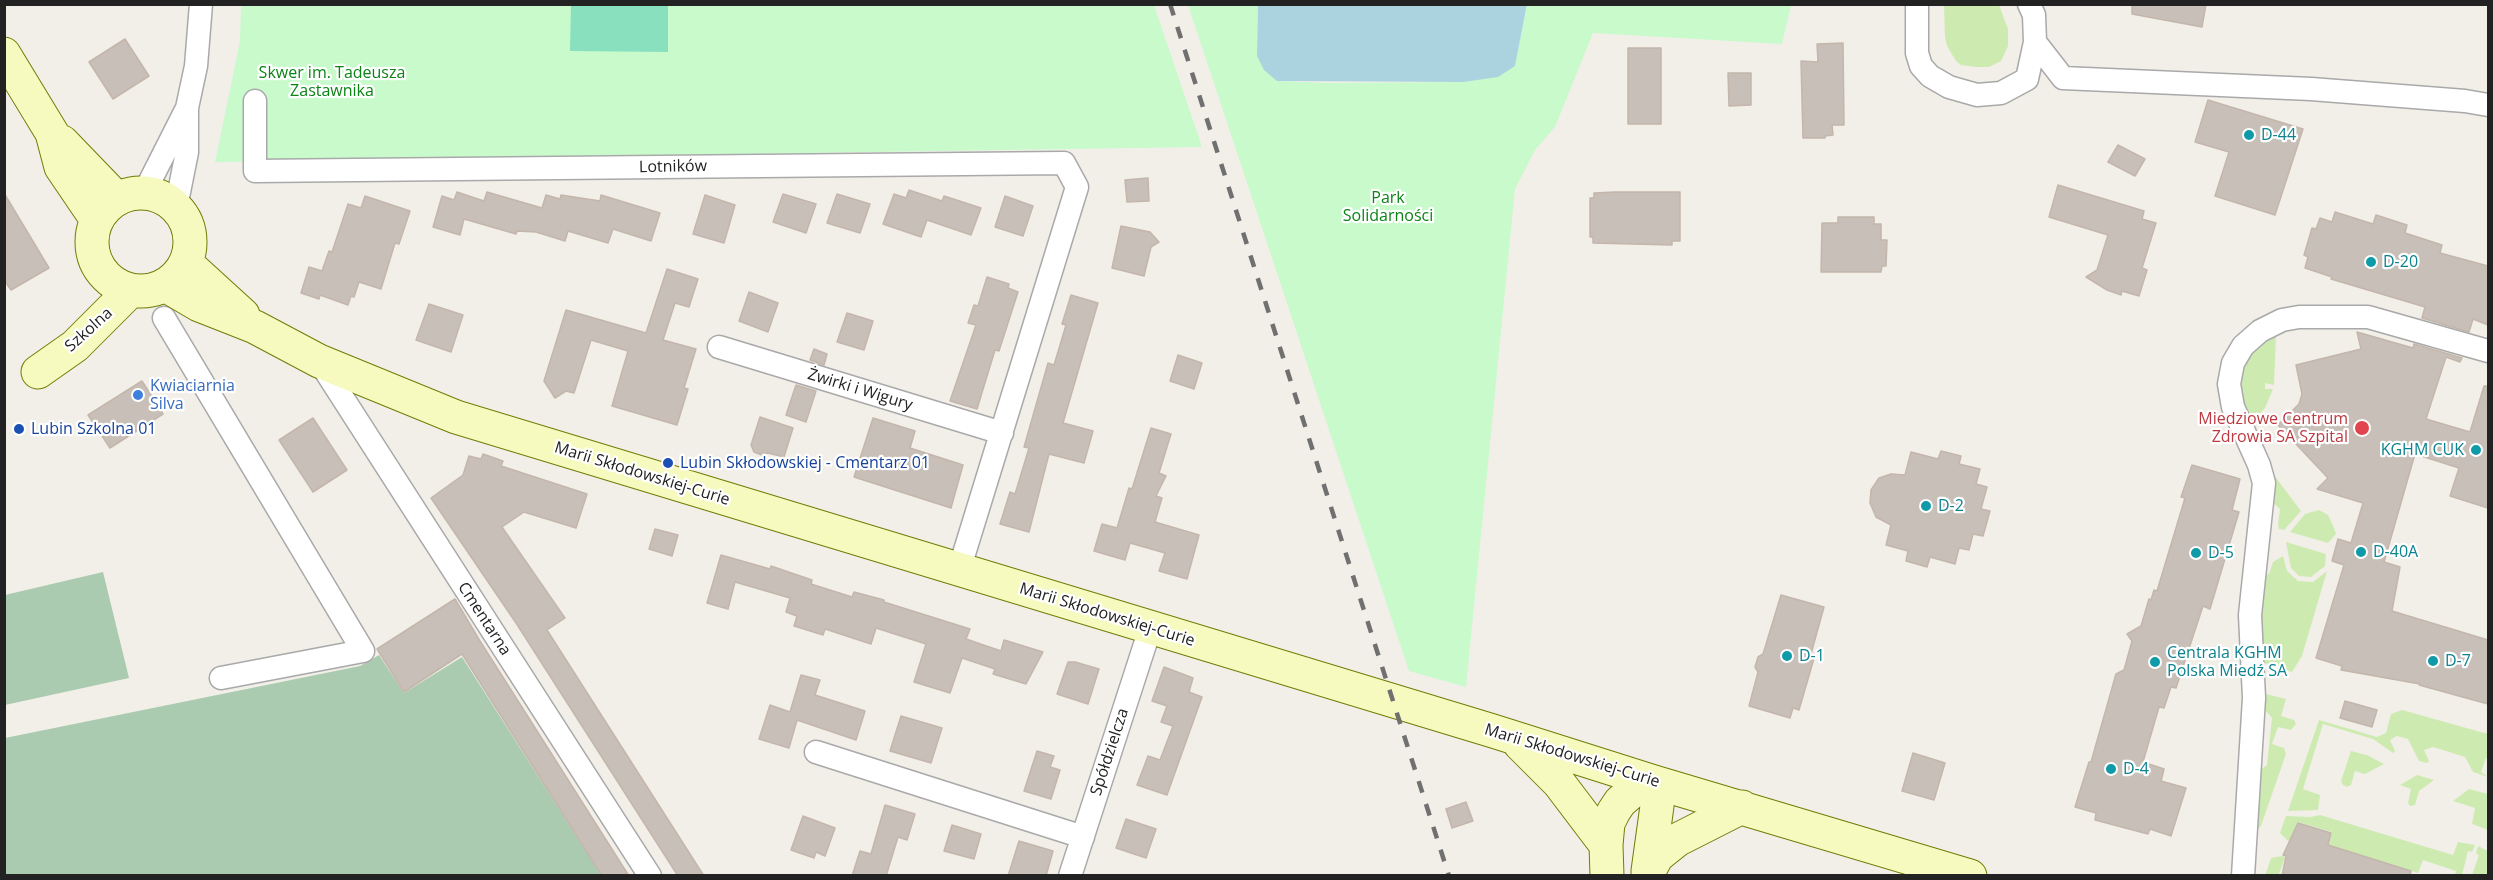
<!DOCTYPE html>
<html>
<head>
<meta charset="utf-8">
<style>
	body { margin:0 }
	#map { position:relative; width:2493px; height:880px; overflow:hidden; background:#f2efe9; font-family:"Open Sans",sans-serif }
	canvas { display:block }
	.frame { position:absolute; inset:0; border:6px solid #222; pointer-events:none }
</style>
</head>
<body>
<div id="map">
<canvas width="2493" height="880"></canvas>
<div class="frame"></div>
</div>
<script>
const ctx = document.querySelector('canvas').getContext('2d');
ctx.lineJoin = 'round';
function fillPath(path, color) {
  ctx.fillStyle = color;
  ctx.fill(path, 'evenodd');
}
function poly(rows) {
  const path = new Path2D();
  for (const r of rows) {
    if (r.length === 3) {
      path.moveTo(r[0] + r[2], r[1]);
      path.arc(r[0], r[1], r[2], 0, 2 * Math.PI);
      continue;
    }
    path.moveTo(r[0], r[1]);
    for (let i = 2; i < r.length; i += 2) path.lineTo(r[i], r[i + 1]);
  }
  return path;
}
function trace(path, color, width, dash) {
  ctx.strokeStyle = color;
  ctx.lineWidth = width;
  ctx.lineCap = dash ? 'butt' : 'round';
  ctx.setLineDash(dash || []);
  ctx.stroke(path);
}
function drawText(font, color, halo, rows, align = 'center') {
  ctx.font = font + ' "Open Sans",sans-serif';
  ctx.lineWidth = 4.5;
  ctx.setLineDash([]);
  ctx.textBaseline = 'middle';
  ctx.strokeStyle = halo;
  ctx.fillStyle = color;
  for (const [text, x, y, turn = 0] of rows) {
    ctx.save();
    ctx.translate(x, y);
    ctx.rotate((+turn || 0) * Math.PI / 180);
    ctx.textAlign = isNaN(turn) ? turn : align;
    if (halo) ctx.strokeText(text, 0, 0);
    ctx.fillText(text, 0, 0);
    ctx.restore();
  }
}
fillPath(poly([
	[1944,5,1999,5,2008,29,2008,46,2001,61,1989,67,1976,67,1961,65,1956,61,1947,46,1945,37],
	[2276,335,2274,385,2265,383,2265,389,2273,389,2265,408,2251,423,2241,399,2239,374,2254,346],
	[2274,475,2301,511,2284,530,2279,529,2278,524,2280,509,2271,501],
	[2319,510,2328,515,2334,528,2336,534,2328,543,2290,532,2305,514],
	[2286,542,2326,554,2325,566,2311,577,2299,576,2291,568],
	[2283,556,2287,571,2298,581,2313,582,2327,571,2302,656,2292,672,2264,663,2259,629,2263,574,2269,574,2273,562],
	[2266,694,2286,699,2281,716,2294,720,2296,724,2291,730,2278,727,2272,744,2284,748,2286,754,2261,826,2257,830,2258,772,2267,765,2272,718,2264,709],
	[2402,710,2488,734,2488,758,2486,758,2481,772,2488,777,2473,772,2465,757,2433,747,2424,750,2429,761,2427,763,2419,761,2408,739,2397,736,2390,740,2395,751,2393,753,2373,739,2323,724,2303,789,2320,795,2318,810,2288,811,2319,720,2377,737,2386,733,2391,714],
	[2351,751,2367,755,2384,764,2365,774,2355,771,2351,785,2347,787,2343,785,2341,781],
	[2417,775,2434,780,2419,791,2415,805,2410,806,2408,803,2411,789,2400,785],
	[2469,789,2488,794,2488,830,2472,824,2475,808,2453,801],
	[2320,815,2453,855,2458,842,2475,845,2472,852,2468,851,2462,875,2455,875,2456,871,2423,860,2418,873,2329,845,2332,832,2298,822,2291,839,2288,841,2280,833,2286,816,2311,817],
	[2478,846,2488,851,2488,875,2472,875,2479,855,2476,854],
	[2282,856,2285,857,2279,874,2284,875,2265,876,2271,858]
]), '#cdebb0');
fillPath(poly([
	[103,572,129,678,5,705,5,595],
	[379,655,404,693,462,657,601,875,5,875,5,738,360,666]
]), '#aacbaf');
fillPath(poly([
	[241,4,1154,5,1202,147,215,162,240,41],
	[1188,5,1258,5,1257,56,1277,81,1328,83,1462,82,1515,66,1527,5,1791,5,1782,44,1593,33,1555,127,1535,150,1515,189,1466,687,1409,671]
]), '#c8facc');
fillPath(poly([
	[571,5,668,5,668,52,570,51]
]), '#88e0be');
fillPath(poly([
	[1527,4,1515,66,1498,77,1463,82,1277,81,1264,70,1257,56,1258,5]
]), '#aad3df');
const building = poly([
	[2132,4,2206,4,2202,27,2132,14,2132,4],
	[125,39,149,76,113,99,89,62,125,39],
	[1843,43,1844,125,1832,125,1833,135,1825,136,1825,138,1803,138,1801,61,1818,62,1817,44,1843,43],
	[1628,48,1661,48,1661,124,1628,124,1628,48],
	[1728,73,1751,73,1751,105,1729,106,1728,73],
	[2208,100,2303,129,2275,215,2215,196,2229,152,2195,142,2208,100],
	[2118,145,2145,159,2135,176,2108,162,2118,145],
	[1148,178,1149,201,1127,202,1125,180,1148,178],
	[2058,185,2144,211,2142,219,2156,223,2142,268,2147,270,2139,296,2122,291,2121,295,2107,290,2086,277,2097,270,2108,235,2049,217,2058,185],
	[909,190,942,201,944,196,981,208,971,235,927,220,921,237,883,224,894,194,906,198,909,190],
	[457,192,484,201,487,192,542,208,546,195,560,199,561,195,600,201,601,195,660,213,651,241,613,229,608,243,568,231,565,241,536,232,517,231,516,234,464,219,460,235,433,227,442,196,454,200,457,192],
	[1615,192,1680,192,1680,241,1672,241,1672,245,1593,243,1593,237,1590,237,1590,198,1594,198,1594,193,1615,192],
	[4,193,49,268,11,290,4,280,4,193],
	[783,194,816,204,806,233,773,222,783,194],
	[837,194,870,204,860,233,827,223,837,194],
	[705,195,735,205,724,243,693,234,705,195],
	[365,196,410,211,399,244,395,243,381,289,359,282,354,297,351,296,348,305,320,295,319,299,301,293,309,267,322,271,329,251,332,252,348,204,361,208,365,196],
	[1005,196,1033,206,1023,236,995,227,1005,196],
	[2335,212,2373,224,2376,215,2407,225,2405,233,2442,245,2440,253,2488,266,2488,325,2473,319,2469,332,2422,318,2425,307,2331,279,2332,277,2305,268,2308,257,2304,255,2312,228,2316,229,2320,218,2332,222,2335,212],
	[1838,217,1874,217,1874,224,1881,224,1881,240,1887,240,1886,266,1882,266,1881,272,1821,272,1822,223,1838,223,1838,217],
	[1121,226,1150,232,1159,242,1151,247,1144,276,1112,268,1121,226],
	[667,269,698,279,689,307,675,303,663,340,696,349,684,388,688,389,677,425,612,406,628,351,591,340,574,393,566,391,555,398,544,381,566,310,646,333,667,269],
	[987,277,1009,284,1008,288,1018,292,999,351,995,350,977,409,950,401,976,325,968,323,974,305,978,306,987,277],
	[749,292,778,303,768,332,739,321,749,292],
	[1071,295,1098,303,1063,423,1093,431,1084,463,1049,454,1029,532,1000,524,1010,492,1015,494,1029,448,1024,447,1048,363,1054,365,1066,325,1062,324,1071,295],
	[429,304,463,315,451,352,416,340,429,304],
	[847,313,873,321,864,350,837,342,847,313],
	[2357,332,2413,348,2414,344,2462,358,2460,362,2446,357,2426,419,2470,432,2484,386,2488,386,2488,508,2450,496,2459,468,2415,454,2384,562,2400,567,2392,611,2488,640,2488,704,2419,685,2420,684,2341,670,2342,666,2316,658,2344,565,2332,561,2338,539,2351,543,2363,503,2317,489,2328,478,2278,425,2299,404,2302,394,2296,365,2361,349,2357,332],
	[814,349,827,354,824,365,810,360,814,349],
	[1178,355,1202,363,1194,389,1170,381,1178,355],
	[142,381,163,414,110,448,88,415,142,381],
	[796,385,816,391,806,422,786,415,796,385],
	[760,417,793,428,784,457,768,453,762,455,754,452,751,445,760,417],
	[313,418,347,470,313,492,279,440,313,418],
	[873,418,915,431,910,448,963,465,951,508,854,477,873,418],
	[1151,428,1171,434,1159,473,1166,476,1156,496,1162,498,1155,522,1199,535,1187,579,1159,571,1165,553,1130,543,1125,560,1094,551,1102,524,1117,528,1129,488,1132,489,1151,428],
	[1941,451,1961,456,1959,464,1980,469,1976,484,1987,487,1981,509,1990,511,1983,536,1973,534,1969,550,1959,548,1955,564,1930,557,1927,567,1906,561,1908,551,1886,545,1891,525,1876,517,1870,503,1871,490,1879,478,1891,474,1905,475,1911,452,1938,459,1941,451],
	[483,454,503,461,501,466,587,494,576,528,524,512,502,527,565,618,547,630,704,876,678,876,516,623,431,498,463,475,469,456,481,459,483,454],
	[2192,465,2240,479,2232,510,2239,512,2210,609,2203,606,2176,688,2171,687,2164,708,2159,707,2143,762,2164,769,2161,781,2186,788,2171,836,2150,829,2148,834,2095,820,2096,813,2075,807,2089,762,2091,762,2116,674,2124,670,2132,641,2127,634,2141,626,2149,599,2151,600,2154,590,2157,591,2185,498,2181,497,2192,465],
	[655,529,678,535,672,556,649,549,655,529],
	[721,555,770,569,771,566,812,580,811,584,852,597,854,592,884,600,884,602,970,629,966,639,1001,651,1004,640,1043,652,1026,684,993,674,995,669,962,658,950,693,914,682,926,644,876,628,871,644,825,629,823,635,794,626,797,616,786,612,790,598,735,582,728,609,707,603,721,555],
	[1781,595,1824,607,1811,654,1815,655,1799,710,1793,708,1790,718,1749,706,1758,672,1755,667,1758,657,1763,654,1781,595],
	[455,599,480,641,629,876,602,876,462,654,404,692,377,649,455,599],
	[1068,662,1075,662,1099,669,1088,704,1057,694,1068,662],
	[1164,667,1193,678,1189,692,1202,697,1167,795,1137,785,1148,756,1160,760,1173,726,1161,722,1167,706,1152,701,1164,667],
	[801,675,820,680,815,695,865,711,856,740,797,720,789,748,759,739,770,705,790,712,801,675],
	[2345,701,2377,710,2372,727,2340,718,2345,701],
	[901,716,942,728,931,763,890,751,901,716],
	[1037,751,1054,756,1050,767,1060,770,1051,799,1024,791,1037,751],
	[1913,753,1945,763,1934,800,1902,791,1913,753],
	[1466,802,1473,821,1452,828,1446,809,1466,802],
	[885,805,915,814,907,840,898,837,886,876,852,876,860,851,871,854,885,805],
	[803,816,835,828,825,856,816,852,814,858,791,850,803,816],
	[1126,819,1156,829,1146,858,1116,848,1126,819],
	[2298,823,2331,833,2328,845,2411,871,2410,876,2282,876,2286,856,2283,855,2298,823],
	[952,825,981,834,974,859,944,851,952,825],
	[1019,841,1053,851,1046,876,1008,876,1019,841]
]);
fillPath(building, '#c7bfb8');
trace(building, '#c4b6ab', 1.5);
const street = poly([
	[1917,4,1917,53,1921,66,1930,76,1949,87,1977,95,2001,93,2027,79,2035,42,2034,15,2029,4],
	[2035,42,2063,78,2311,89,2465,101,2488,105],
	[255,101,255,171,1064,163,1077,187,959,570],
	[144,193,185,112],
	[176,207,187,152,187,108,196,66,201,4],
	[164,318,363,651,221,678],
	[719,347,1002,433],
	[319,361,650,876],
	[816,752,1083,837],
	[1070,876,1150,629],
	[2243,876,2254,698,2250,615,2264,483,2259,465,2233,407,2229,384,2233,363,2243,346,2260,331,2282,320,2299,317,2368,317,2488,351]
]);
const secondary = poly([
	[4,54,52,133,61,167,97,220],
	[62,142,117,199],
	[141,242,49],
	[186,263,243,315],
	[165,285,199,305,255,327,319,361,456,417,1493,731,1654,782,1970,876],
	[38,372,75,346,131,290],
	[1520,744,1559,783,1606,845],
	[1648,871,1657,806,1654,782],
	[1648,873,1657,856,1677,840,1742,807],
	[1607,876,1606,845,1608,823,1614,811,1620,802,1636,788,1654,782]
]);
trace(street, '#a9a9a9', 25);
trace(secondary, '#707d05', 35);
trace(street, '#fff', 22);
trace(secondary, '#f7fabf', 33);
trace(poly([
	[1170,4,1449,876]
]), '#707070', 4.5, [12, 12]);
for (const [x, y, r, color] of [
	[2249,135,6,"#0f9aa8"],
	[2371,262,6,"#0f9aa8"],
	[138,395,6,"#3f7fe0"],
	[2362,428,8,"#e0444e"],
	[19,429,6,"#1a4fb4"],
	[2476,450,6,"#0f9aa8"],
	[668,463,6,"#1a4fb4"],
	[1926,506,6,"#0f9aa8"],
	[2361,552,6,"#0f9aa8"],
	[2196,553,6,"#0f9aa8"],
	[1787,656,6,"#0f9aa8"],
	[2433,661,6,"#0f9aa8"],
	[2155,662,6,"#0f9aa8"],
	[2111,769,6,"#0f9aa8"]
]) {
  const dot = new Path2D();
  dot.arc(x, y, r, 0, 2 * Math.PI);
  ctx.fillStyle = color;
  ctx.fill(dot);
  trace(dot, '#fff', 2);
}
drawText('16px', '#0c8416', '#fff', [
	["Skwer im. Tadeusza",332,73],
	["Zastawnika",332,91],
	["Park",1388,198],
	["Solidarności",1388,216]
]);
drawText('16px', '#0d838f', '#fff', [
	["D-44",2261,135],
	["D-20",2383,262],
	["KGHM CUK",2464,450,"right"],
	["D-2",1938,506],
	["D-40A",2373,552],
	["D-5",2208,553],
	["Centrala KGHM",2167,653],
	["Polska Miedź SA",2167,671],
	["D-1",1799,656],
	["D-7",2445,661],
	["D-4",2123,769]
], 'left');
drawText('16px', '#222', '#fff', [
	["Lotników",673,167,-1],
	["Szkolna",89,330,-42],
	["Żwirki i Wigury",860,390,17],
	["Marii Skłodowskiej-Curie",642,474,17],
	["Marii Skłodowskiej-Curie",1107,615,17],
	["Cmentarna",484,619,57],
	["Spółdzielcza",1110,752,-72],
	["Marii Skłodowskiej-Curie",1572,756,17]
]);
drawText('16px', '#366cbe', '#fff', [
	["Kwiaciarnia",150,386],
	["Silva",150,404]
], 'left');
drawText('16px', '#be3a42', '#fff', [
	["Miedziowe Centrum",2348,419],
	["Zdrowia SA Szpital",2348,437]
], 'right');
drawText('16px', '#164399', '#fff', [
	["Lubin Szkolna 01",31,429],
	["Lubin Skłodowskiej - Cmentarz 01",680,463]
], 'left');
</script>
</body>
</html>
